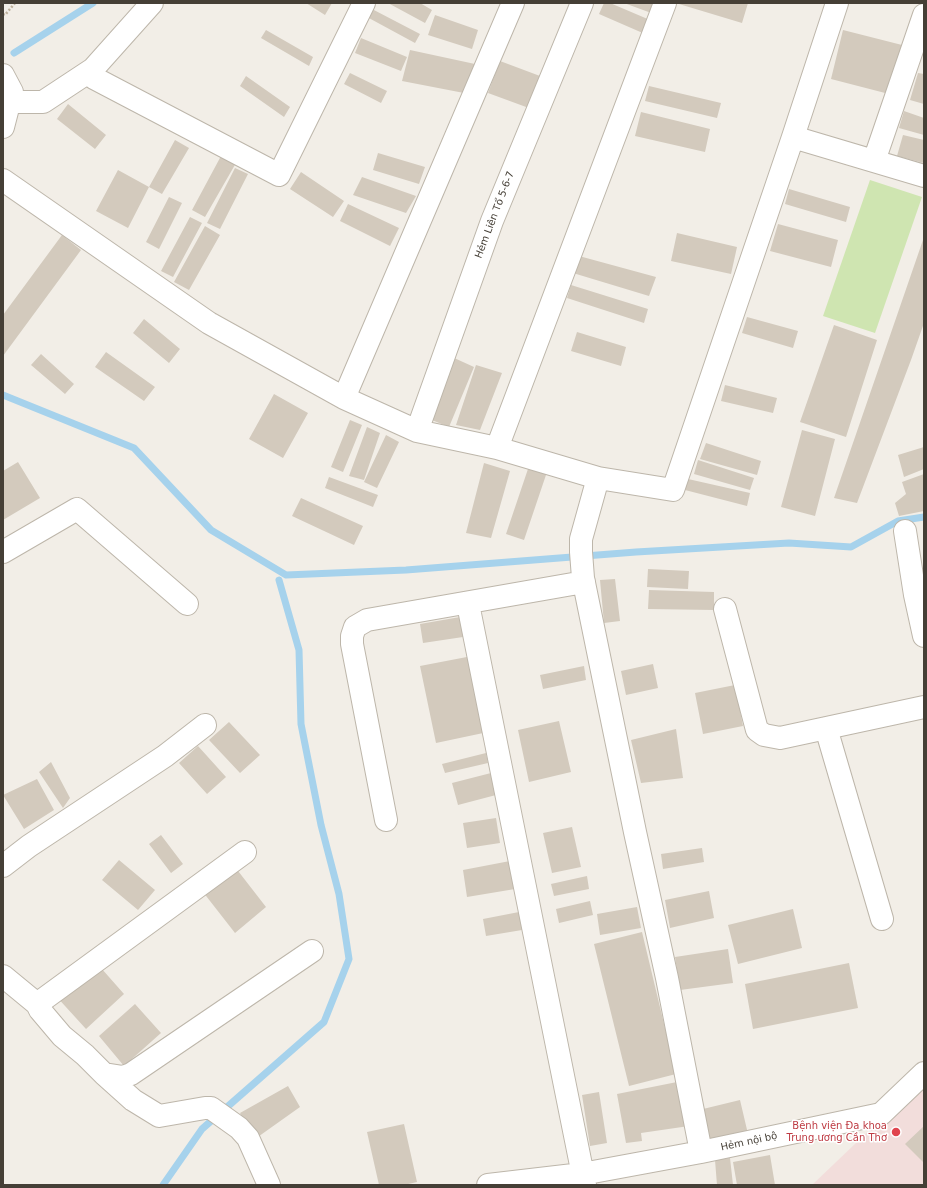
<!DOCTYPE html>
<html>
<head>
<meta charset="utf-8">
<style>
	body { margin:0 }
	#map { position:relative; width:927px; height:1188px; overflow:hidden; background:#f2eee7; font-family:"DejaVu Sans",sans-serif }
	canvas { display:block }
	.frame { position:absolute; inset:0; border:4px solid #453f36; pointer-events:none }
</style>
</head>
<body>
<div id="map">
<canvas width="927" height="1188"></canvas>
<div class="frame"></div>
</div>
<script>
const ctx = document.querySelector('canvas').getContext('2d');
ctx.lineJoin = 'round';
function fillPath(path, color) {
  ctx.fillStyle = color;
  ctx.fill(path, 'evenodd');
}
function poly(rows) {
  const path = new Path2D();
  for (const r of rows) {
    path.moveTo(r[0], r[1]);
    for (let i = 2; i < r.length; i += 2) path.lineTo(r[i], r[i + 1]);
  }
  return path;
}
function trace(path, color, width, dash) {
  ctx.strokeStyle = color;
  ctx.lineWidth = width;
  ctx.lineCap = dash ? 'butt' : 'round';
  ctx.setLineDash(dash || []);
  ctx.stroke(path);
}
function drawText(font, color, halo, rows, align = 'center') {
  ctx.font = font + ' "DejaVu Sans",sans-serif';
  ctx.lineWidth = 3;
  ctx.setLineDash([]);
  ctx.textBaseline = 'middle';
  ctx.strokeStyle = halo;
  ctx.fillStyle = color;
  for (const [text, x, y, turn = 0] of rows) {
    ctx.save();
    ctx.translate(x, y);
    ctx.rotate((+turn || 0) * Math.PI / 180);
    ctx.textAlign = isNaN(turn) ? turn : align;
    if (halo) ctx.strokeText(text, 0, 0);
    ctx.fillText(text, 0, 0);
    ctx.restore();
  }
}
fillPath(poly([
	[924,1078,924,1185,812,1185]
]), '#f2dddb');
fillPath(poly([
	[870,180,922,197,875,333,823,316]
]), '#cfe5b1');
trace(poly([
	[14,53,93,3],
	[3,395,134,448,211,530,286,575,406,570,636,552,789,543,851,547,898,521,924,517],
	[163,1185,202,1129,324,1022,349,959,339,894,321,825,301,724,299,650,279,580]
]), '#a6d2ec', 7);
fillPath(poly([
	[306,3,332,3,325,15],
	[388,3,420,3,432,10,425,23],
	[604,3,610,3,650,20,645,34,599,14],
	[624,3,658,3,654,14],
	[679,3,748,3,742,23,679,4],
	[372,9,420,34,415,43,367,17],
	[435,15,478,30,472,49,428,35],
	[266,30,313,57,309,66,261,38],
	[843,30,902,45,889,94,831,79],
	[361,38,407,57,401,71,355,53],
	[410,50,475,64,464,93,402,81],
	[500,61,548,79,537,111,488,93],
	[350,73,387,91,381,103,344,84],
	[918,73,924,74,924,104,910,100],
	[246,76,290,107,284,117,240,86],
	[649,86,721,103,717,118,645,101],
	[68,104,106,135,95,149,57,119],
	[904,111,924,118,924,135,899,128],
	[641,112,710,129,705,152,635,136],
	[903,135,924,140,924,163,897,156],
	[175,140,189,148,162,194,149,187,128,228,96,211,118,170,149,187],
	[378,153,425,167,419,184,373,170],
	[221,156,236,163,205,217,192,210],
	[235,168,248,174,220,229,207,223],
	[301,172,344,201,333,217,290,189],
	[362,177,416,196,406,213,353,195],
	[789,189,850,207,846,222,785,204],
	[169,197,182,203,159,249,146,242],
	[348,204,399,228,390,246,340,221],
	[190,217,202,223,173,277,161,271],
	[778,224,838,240,831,267,770,251],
	[205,226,220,235,189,290,174,282],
	[677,233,737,247,731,274,671,261],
	[62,235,81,250,3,356,3,315],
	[924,237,924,323,911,360,857,503,834,498],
	[579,256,656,277,649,296,573,273],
	[571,285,648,309,644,323,567,298],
	[747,317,798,331,793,348,742,333],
	[144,319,180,349,169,363,133,333],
	[834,325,877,340,846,437,800,422],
	[577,332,626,347,621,366,571,351],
	[106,352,155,387,144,401,95,367],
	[41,354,74,384,65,394,31,365],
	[452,357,474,367,449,427,427,418],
	[476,365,502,373,480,430,456,425],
	[725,385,777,398,773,413,721,401],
	[274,394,308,413,283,458,249,439],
	[350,420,362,425,343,472,331,467],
	[367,427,380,433,364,480,349,476],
	[802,430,835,439,815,516,781,507],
	[386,435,399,442,377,488,364,482],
	[706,443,761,461,757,475,700,459],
	[924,447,924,469,904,477,898,455],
	[698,460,754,478,750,490,694,474],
	[18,462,40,498,3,520,3,471],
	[484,463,510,471,491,538,466,533],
	[529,466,547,472,524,540,506,534],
	[924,474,924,511,899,516,895,503,906,494,902,482],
	[329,477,378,495,373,507,325,488],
	[688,479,750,493,747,506,685,490],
	[301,498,363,526,354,545,292,516],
	[648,569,689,571,688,589,647,587],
	[615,579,620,621,604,623,600,580],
	[649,590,714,592,714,610,648,609],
	[460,617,463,637,423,643,420,624],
	[472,656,488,732,436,743,420,666],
	[653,664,658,688,626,695,621,671],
	[584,666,586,680,543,689,540,675],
	[735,685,743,726,703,734,695,693],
	[559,721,571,772,529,782,518,730],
	[229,722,260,755,240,773,209,740],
	[676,729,683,778,641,783,631,740],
	[198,746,226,777,207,794,179,763],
	[486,753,488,763,445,773,442,764],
	[51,762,70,798,63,808,39,772],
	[491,773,496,795,458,805,452,783],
	[37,779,54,810,24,829,3,795],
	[496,818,500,843,467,848,463,823],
	[572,827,581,867,552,873,543,833],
	[161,835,183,864,171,873,149,844],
	[702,848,704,862,663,869,661,854],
	[119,860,155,890,138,910,102,880],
	[510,861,515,889,467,897,463,870],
	[235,867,266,907,235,933,203,892],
	[587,876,589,889,554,896,551,884],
	[709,891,714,918,670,928,665,900],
	[590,901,593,915,559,923,556,909],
	[637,907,641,928,600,935,597,914],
	[793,909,802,948,738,964,728,925],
	[519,912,522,930,486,936,483,919],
	[642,932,676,1074,629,1086,594,944],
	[728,949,733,983,680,990,675,957],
	[94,960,124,994,86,1029,55,995],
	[849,963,858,1008,753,1029,745,984],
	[135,1004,161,1033,124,1066,99,1036],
	[682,1081,689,1126,641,1133,642,1141,626,1143,617,1094],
	[288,1086,300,1107,255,1139,240,1113],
	[599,1092,607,1143,590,1146,582,1095],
	[740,1100,748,1134,711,1143,703,1109],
	[404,1124,417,1182,404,1185,379,1185,367,1132],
	[924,1126,924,1163,905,1144],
	[770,1155,775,1185,737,1185,733,1162],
	[730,1158,733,1185,717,1185,715,1160]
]), '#d3cabd');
const minor = poly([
	[152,3,93,69,92,76,94,78,279,175,364,3],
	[3,75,12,92,3,127],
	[10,102,43,102,93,69],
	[793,137,924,176],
	[874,161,924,15],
	[3,180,209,323,344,398,417,431,497,448,598,478,673,490,793,137,837,3],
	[344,398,513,3],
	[417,431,492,221,582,3],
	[497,448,665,3],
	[598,478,581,539,581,552,583,578,635,832,667,978,701,1152],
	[905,531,915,595,924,636],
	[3,552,77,509,187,604],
	[468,604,585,1185],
	[725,609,757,730,764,735,780,738,924,707],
	[826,728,882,919],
	[386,820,352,644,352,636,355,627,367,620,584,582],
	[3,866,29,846,165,756,205,725],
	[3,976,37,1004,40,1010,62,1036,85,1055,104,1074,123,1077,131,1074,312,951],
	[37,1004,245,852],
	[104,1074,133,1100,159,1116,205,1108,211,1108,239,1128,248,1138,269,1185],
	[488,1185,582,1174,701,1152,881,1114,924,1073]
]);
trace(minor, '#bdb6aa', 24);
trace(poly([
	[3,14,5,15,15,3]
]), '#beb19c', 2.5, [2, 2]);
trace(minor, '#fff', 22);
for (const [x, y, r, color] of [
	[896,1132,5,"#e0444e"]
]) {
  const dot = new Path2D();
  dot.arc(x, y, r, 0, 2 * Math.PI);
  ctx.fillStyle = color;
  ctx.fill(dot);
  trace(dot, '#fff', 1.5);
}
drawText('10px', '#453f36', '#fff', [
	["Hẻm Liên Tổ 5-6-7",495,215,-69],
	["Hẻm nội bộ",749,1142,-12]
]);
drawText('10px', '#be3a42', '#fff', [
	["Bệnh viện Đa khoa",887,1126],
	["Trung ương Cần Thơ",887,1138]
], 'right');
</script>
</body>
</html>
